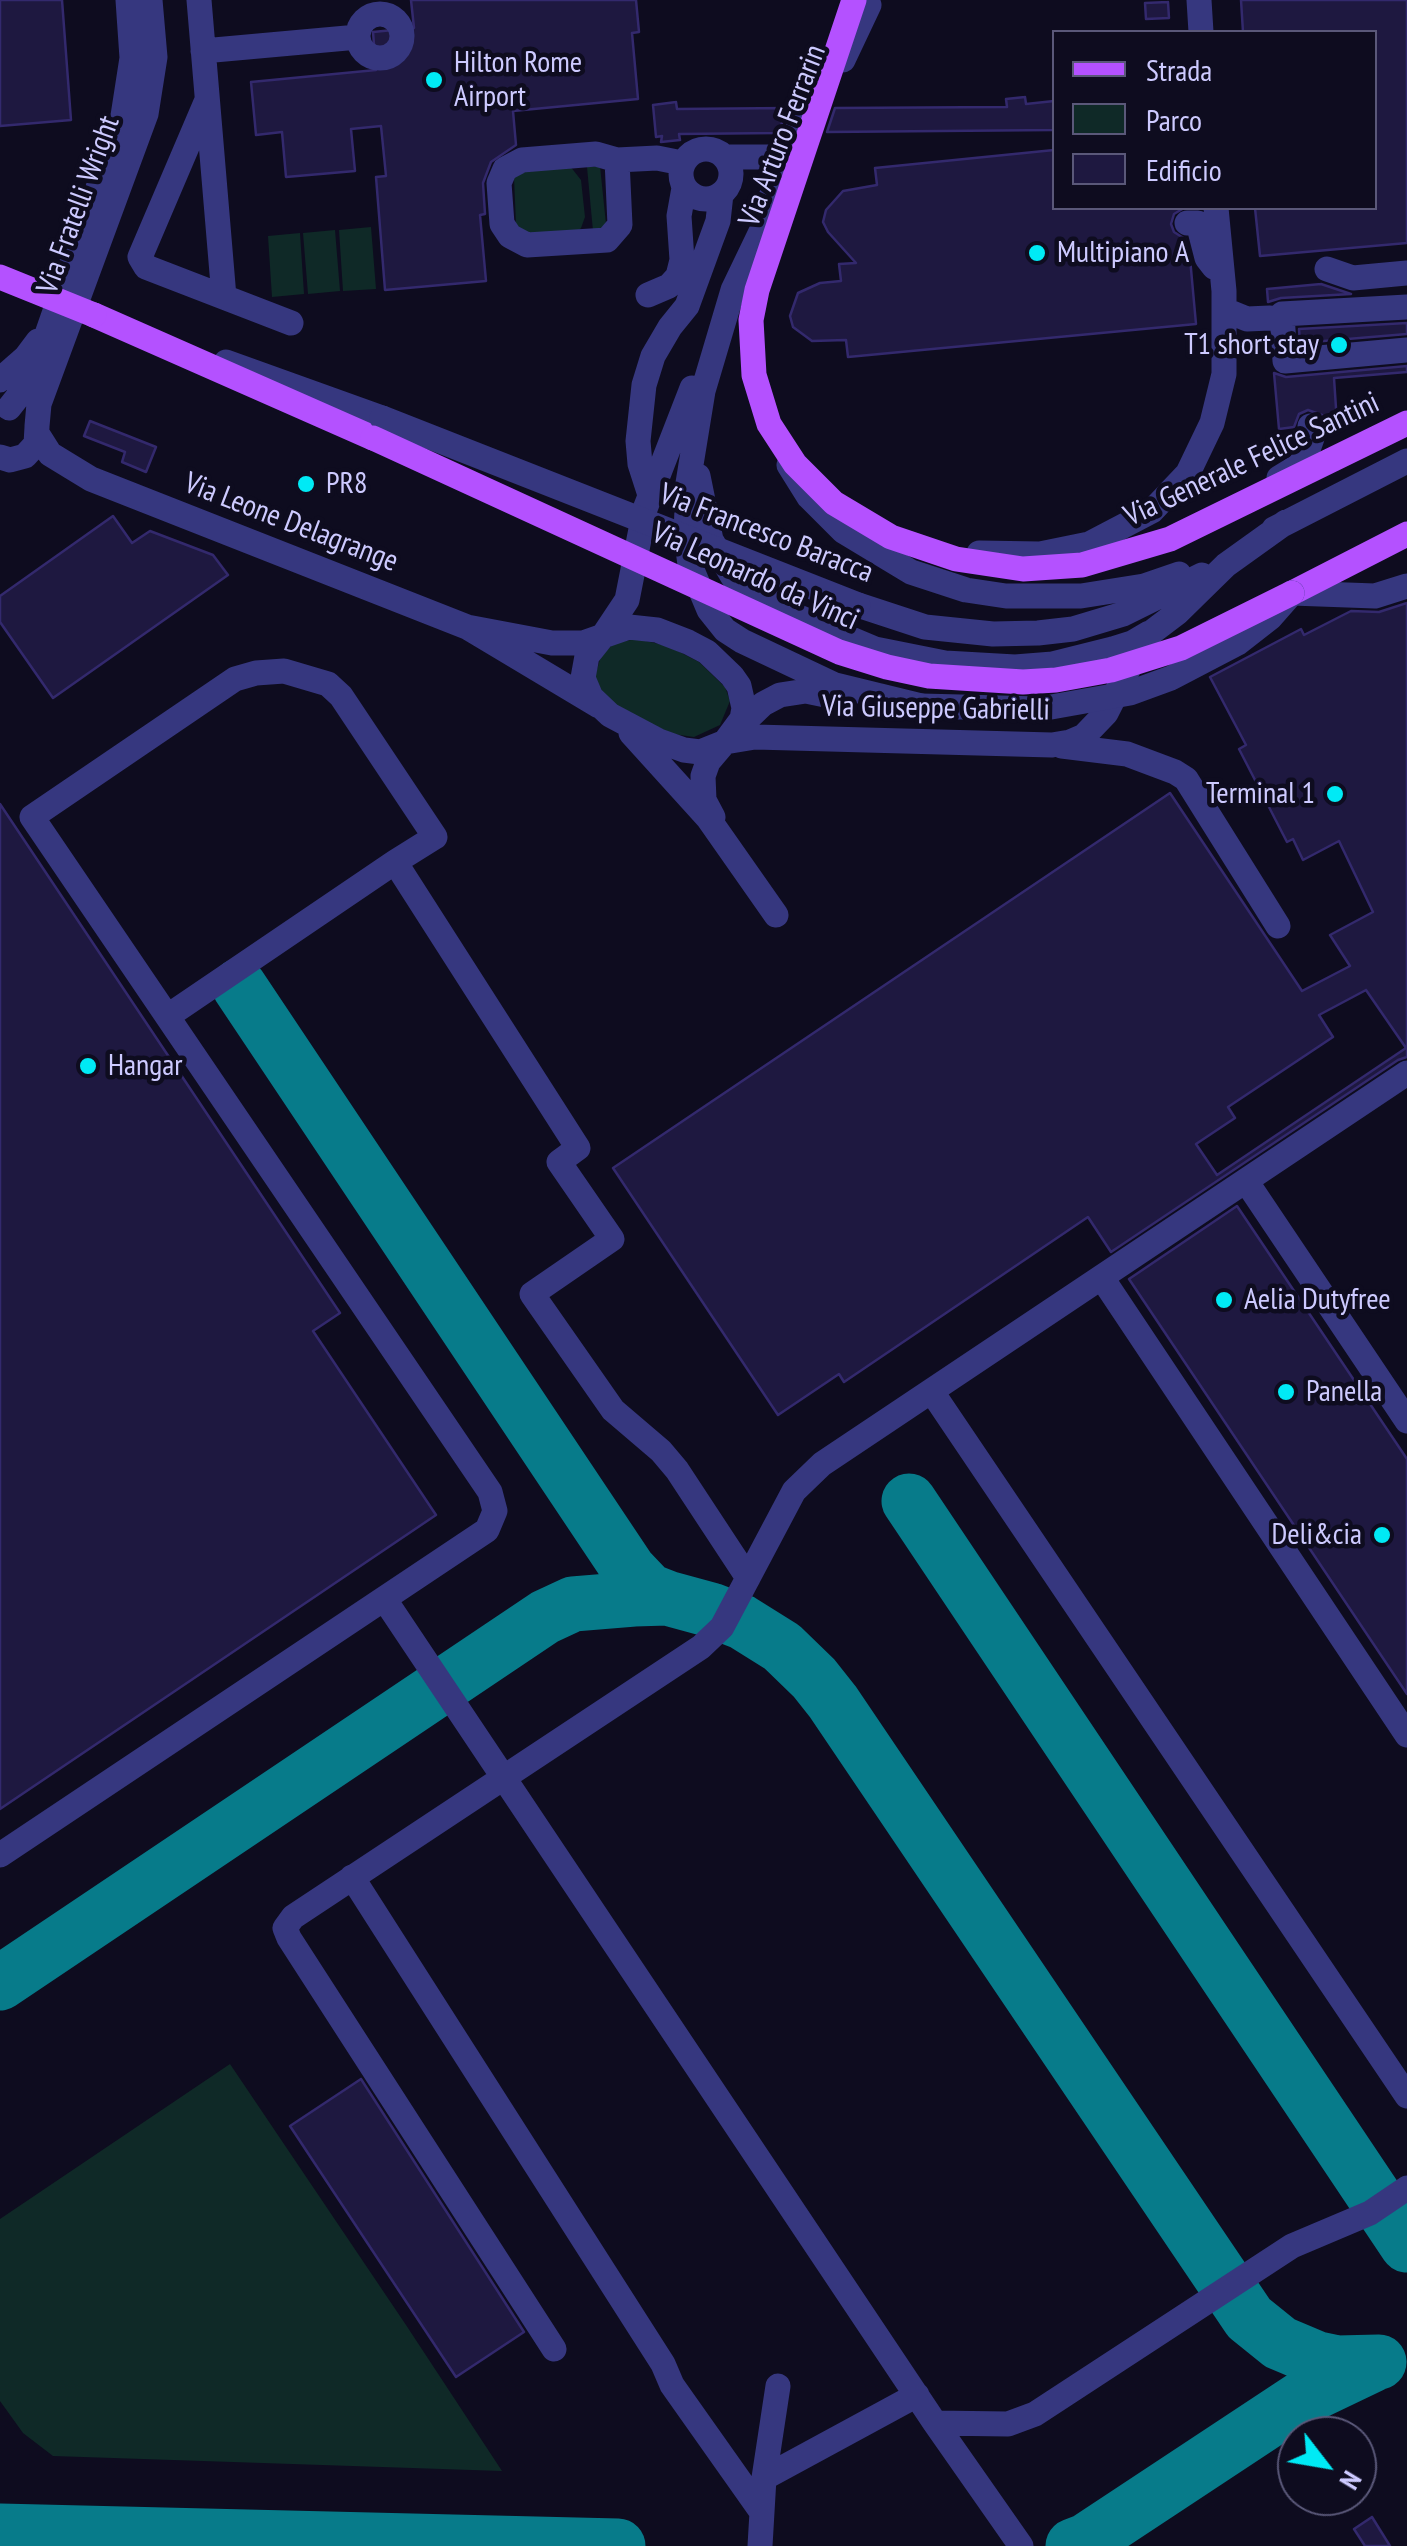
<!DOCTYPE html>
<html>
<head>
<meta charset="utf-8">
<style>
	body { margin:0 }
	#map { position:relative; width:1407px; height:2546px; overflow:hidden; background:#0e0c1f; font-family:"PT Sans Narrow",sans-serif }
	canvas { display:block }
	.legend { position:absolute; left:1052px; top:30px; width:325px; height:180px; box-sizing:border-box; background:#0e0c1f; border:2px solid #5a5879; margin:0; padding:12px 18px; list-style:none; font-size:30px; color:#cdcaff }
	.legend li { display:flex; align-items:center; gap:20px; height:50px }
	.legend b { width:50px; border:2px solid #5a5879 }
	.north { position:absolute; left:1277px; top:2416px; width:100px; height:100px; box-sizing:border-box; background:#0e0c1f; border:2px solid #5a5879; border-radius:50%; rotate:121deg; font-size:28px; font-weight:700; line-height:40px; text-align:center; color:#cdcaff }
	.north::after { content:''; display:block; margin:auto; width:35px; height:45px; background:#00eaf5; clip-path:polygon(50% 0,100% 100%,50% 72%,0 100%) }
</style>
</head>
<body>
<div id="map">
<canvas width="1407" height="2546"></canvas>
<ul class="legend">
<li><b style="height:12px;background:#b451ff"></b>Strada</li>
<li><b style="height:28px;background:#0f2927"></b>Parco</li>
<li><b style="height:28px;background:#1e1840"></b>Edificio</li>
</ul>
<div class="north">N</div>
</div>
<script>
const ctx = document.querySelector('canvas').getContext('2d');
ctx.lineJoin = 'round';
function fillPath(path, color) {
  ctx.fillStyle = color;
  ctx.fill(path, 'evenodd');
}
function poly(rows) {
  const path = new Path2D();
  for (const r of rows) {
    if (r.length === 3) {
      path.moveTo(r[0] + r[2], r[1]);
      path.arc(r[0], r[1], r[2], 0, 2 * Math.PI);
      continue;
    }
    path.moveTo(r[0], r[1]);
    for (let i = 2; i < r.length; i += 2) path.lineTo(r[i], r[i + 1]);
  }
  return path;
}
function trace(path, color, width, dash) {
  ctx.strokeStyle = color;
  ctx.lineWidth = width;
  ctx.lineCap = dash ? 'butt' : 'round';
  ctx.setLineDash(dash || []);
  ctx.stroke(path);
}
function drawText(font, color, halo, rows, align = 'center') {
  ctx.font = font + ' "PT Sans Narrow",sans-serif';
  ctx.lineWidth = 9;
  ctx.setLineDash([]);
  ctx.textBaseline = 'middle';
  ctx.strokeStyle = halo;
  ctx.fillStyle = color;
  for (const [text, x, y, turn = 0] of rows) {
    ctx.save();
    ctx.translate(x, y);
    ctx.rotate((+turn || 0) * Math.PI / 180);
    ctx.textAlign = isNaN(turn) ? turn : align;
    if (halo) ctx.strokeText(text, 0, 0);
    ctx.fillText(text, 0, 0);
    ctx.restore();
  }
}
fillPath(poly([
	[570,166,581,180,585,217,581,228,574,235,523,235,516,224,514,178,517,173],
	[600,166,606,224,605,229,593,231,587,167],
	[371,227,376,289,343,291,339,230],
	[335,230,340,291,308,294,303,233],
	[300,233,304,294,272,297,268,236],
	[637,639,668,646,699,662,725,687,730,701,720,725,694,737,673,734,612,706,599,692,595,676,601,656,614,643],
	[230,2064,406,2325,502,2471,53,2456,23,2433,0,2401,0,2219]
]), '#0f2927');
trace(poly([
	[239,986,629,1570,649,1591,667,1598],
	[909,1501,1407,2245],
	[0,1983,545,1617,573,1604,634,1599,667,1598,711,1610,742,1622,782,1647,814,1678,833,1702,1249,2318,1280,2343,1318,2359,1337,2363,1379,2362],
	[0,2531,618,2546],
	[1073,2546,1086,2541,1301,2399,1372,2365]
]), '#077b8a', 55);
const building = poly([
	[0,0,62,0,71,120,0,126,0,0],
	[411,0,636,0,639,32,632,33,638,99,513,111,516,145,491,162,483,183,485,214,480,215,486,281,385,290,376,177,386,176,381,126,351,129,355,171,286,177,282,132,256,135,251,82,376,70,373,32,414,28,411,0],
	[1241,0,1407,0,1407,243,1260,256,1255,208,1374,208,1374,32,1243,32,1241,0],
	[1168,2,1169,18,1146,19,1145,3,1168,2],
	[1025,97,1026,104,1054,101,1054,130,827,132,835,108,1007,107,1006,99,1025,97],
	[676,102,677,109,788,108,778,133,679,134,680,140,661,142,662,136,656,137,653,105,676,102],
	[1054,150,1054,208,1184,208,1174,214,1171,224,1174,232,1185,239,1190,258,1196,324,848,357,846,340,812,341,793,327,790,316,798,293,820,283,841,281,839,264,856,263,828,232,823,222,826,210,843,191,877,185,875,168,1054,150],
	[1321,284,1351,294,1281,298,1268,302,1267,289,1321,284],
	[1407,323,1407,334,1300,343,1299,329,1407,323],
	[1407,366,1407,372,1334,378,1337,423,1326,424,1322,415,1308,410,1299,414,1294,427,1279,429,1274,373,1286,377,1407,366],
	[90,421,156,447,146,472,122,462,125,452,84,436,90,421],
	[113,516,132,543,150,531,213,555,228,575,53,698,0,622,0,596,113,516],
	[1407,603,1407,1057,1398,1060,1111,1252,1088,1217,844,1382,839,1374,778,1415,613,1168,1170,793,1302,991,1350,966,1330,935,1373,912,1339,841,1303,860,1293,839,1287,842,1239,749,1246,745,1210,677,1301,629,1304,635,1351,611,1379,612,1407,603],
	[1366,990,1406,1048,1217,1175,1196,1144,1235,1118,1228,1107,1333,1037,1319,1015,1366,990],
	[0,804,340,1313,313,1331,436,1515,0,1809,0,804],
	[1237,1206,1407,1459,1407,1694,1129,1279,1237,1206],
	[361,2079,524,2332,456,2377,290,2126,361,2079],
	[1372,2517,1390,2546,1365,2546,1354,2529,1372,2517]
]);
fillPath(building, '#1e1840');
trace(building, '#33296d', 2.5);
trace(poly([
	[199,0,224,297],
	[1199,0,1201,32],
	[380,36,22],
	[203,51,358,37],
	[843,60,869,5],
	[207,100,140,257,146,267,291,323],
	[706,174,25],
	[724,157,786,157],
	[617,160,620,225,607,240,527,245,510,236,502,224,499,183,505,169,522,160,596,154,617,160,657,158,682,163],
	[783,186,733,290,703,391,688,483,686,534,690,565,709,610,725,630,742,641,835,685,921,706],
	[770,199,810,97],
	[1187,223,1198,223,1207,258,1214,267],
	[1327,269,1353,278,1407,273],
	[648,295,669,286,678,276,682,260,679,216,684,188],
	[1407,307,1282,314,1285,361,1407,350],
	[1225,310,1247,319,1270,318],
	[226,362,382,418],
	[0,380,26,357,38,341],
	[9,408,31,380,123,116,132,58,128,0],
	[37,426,39,404,146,114,155,57,150,0],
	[38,435,50,454,91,479,467,627,599,706],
	[0,457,10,460,25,456,36,444,37,427],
	[789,465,809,497,843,531,911,572,966,590,1006,596,1081,596,1144,586,1179,574],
	[698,476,711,540,733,577,787,612,875,649,945,663,1015,667,1053,664,1113,649,1132,643,1149,633],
	[1279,478,1297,467,1305,458,1312,438,1310,426],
	[650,495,640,464,638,441,644,385,653,356,670,327,687,306,718,221,721,194],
	[1274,529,1407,461],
	[979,553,1040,554,1089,544,1152,511,1188,473,1212,423,1224,374,1224,291,1216,208],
	[1292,593,1375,596,1407,586],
	[858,605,925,627,993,634,1038,633,1073,629,1123,614,1202,575],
	[467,627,552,643,583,643,603,636,627,600,645,509,692,388],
	[629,627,657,630,688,642,707,652,732,676,739,686,744,708,742,719,725,742,700,752,684,750,659,741,610,715,591,697,583,678,587,656,603,636,629,627],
	[738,728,763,704,780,695,806,691,835,697],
	[631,733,708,818,776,915],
	[725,742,755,737,1052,745,1070,742,1084,736,1106,713,1144,638,1177,613,1226,565,1286,522],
	[1062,746,1127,754,1175,772,1186,779,1278,926],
	[713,817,704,800,703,776,708,762,725,742],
	[168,1016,395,862],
	[1246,1181,1407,1421],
	[1102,1278,1407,1735],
	[932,1392,1407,2096],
	[385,1600,935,2423,1021,2546],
	[0,1855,487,1530,495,1511,490,1492,32,817,235,679,256,673,284,671,328,684,341,696,435,837,395,862,578,1148,559,1162,612,1239,532,1294,613,1410,661,1451,677,1470,748,1578],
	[352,1877,663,2364,672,2385,761,2511],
	[554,2349,289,1938,285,1928,293,1917,701,1647,722,1627,794,1491,822,1464,1407,1073],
	[935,2423,1008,2424,1035,2414,1292,2246,1370,2213,1407,2188],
	[764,2478,917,2395],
	[760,2546,764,2478,778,2386]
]), '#36377f', 25);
trace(poly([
	[854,0,757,290,751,320,754,375,769,424,795,464,834,503,891,537,956,559,1023,569,1082,565,1170,539,1407,423],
	[94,315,373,438],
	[1292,593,1407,534]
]), '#b451ff', 25);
trace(poly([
	[382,418,858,605],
	[921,706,1040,709,1130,693,1171,678,1238,643,1270,618,1292,593]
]), '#36377f', 25);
trace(poly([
	[0,277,94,315],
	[373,438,839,652,887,667,929,676,1023,682,1056,680,1111,670,1181,648,1292,593]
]), '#b451ff', 25);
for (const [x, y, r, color] of [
	[434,80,10,"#00eaf5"],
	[1037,253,10,"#00eaf5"],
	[1339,345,10,"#00eaf5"],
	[306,484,10,"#00eaf5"],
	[1335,794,10,"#00eaf5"],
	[88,1066,10,"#00eaf5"],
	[1224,1300,10,"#00eaf5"],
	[1286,1392,10,"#00eaf5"],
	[1382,1535,10,"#00eaf5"]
]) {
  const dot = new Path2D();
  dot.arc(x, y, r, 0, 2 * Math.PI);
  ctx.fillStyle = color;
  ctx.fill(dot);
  trace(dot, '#0e0c1f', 4);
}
drawText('30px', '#cdcaff', '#0e0c1f', [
	["Hilton Rome",454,63],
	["Airport",454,97],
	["Multipiano A",1057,253],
	["T1 short stay",1319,345,"right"],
	["PR8",326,484],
	["Terminal 1",1315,794,"right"],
	["Hangar",108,1066],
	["Aelia Dutyfree",1244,1300],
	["Panella",1306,1392],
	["Deli&cia",1362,1535,"right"]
], 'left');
drawText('30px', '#cdcaff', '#0e0c1f', [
	["Via Arturo Ferrarin",783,136,-69],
	["Via Fratelli Wright",79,205,-70],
	["Via Generale Felice Santini",1252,460,-25],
	["Via Leone Delagrange",291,523,21],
	["Via Francesco Baracca",766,534,21],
	["Via Leonardo da Vinci",755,577,24],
	["Via Giuseppe Gabrielli",936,709,1]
]);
</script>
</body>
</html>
